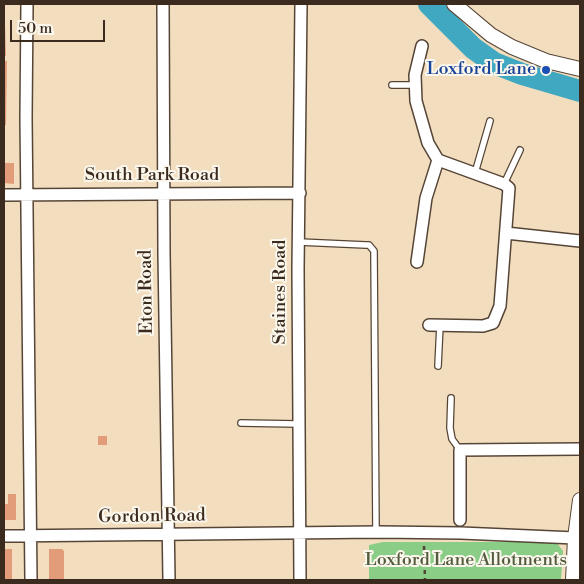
<!DOCTYPE html>
<html>
<head>
<meta charset="utf-8">
<style>
	body { margin:0 }
	#map { position:relative; width:584px; height:584px; overflow:hidden; background:#f2debf; font-family:"Libre Bodoni",serif }
	canvas { display:block }
	.frame { position:absolute; inset:0; border:5px solid #3b2a1e; pointer-events:none }
	.scale { position:absolute; left:10px; top:20px; width:95px; height:22px; box-sizing:border-box; border:2px solid #3b2a1e; border-top:0; padding-left:6px; font-size:15px; line-height:18px; white-space:nowrap; color:#3b2a1e; -webkit-text-stroke:4px #fbf7ec; paint-order:stroke }
</style>
</head>
<body>
<div id="map">
<canvas width="584" height="584"></canvas>
<div class="frame"></div>
<div class="scale">50 m</div>
</div>
<script>
const ctx = document.querySelector('canvas').getContext('2d');
ctx.lineJoin = 'round';
function fillPath(path, color) {
  ctx.fillStyle = color;
  ctx.fill(path, 'evenodd');
}
function poly(rows) {
  const path = new Path2D();
  for (const r of rows) {
    path.moveTo(r[0], r[1]);
    for (let i = 2; i < r.length; i += 2) path.lineTo(r[i], r[i + 1]);
  }
  return path;
}
function trace(path, color, width, dash) {
  ctx.strokeStyle = color;
  ctx.lineWidth = width;
  ctx.lineCap = dash ? 'butt' : 'round';
  ctx.setLineDash(dash || []);
  ctx.stroke(path);
}
function drawText(font, color, halo, rows, align = 'center') {
  ctx.font = font + ' "Libre Bodoni",serif';
  ctx.lineWidth = 4;
  ctx.setLineDash([]);
  ctx.textBaseline = 'middle';
  ctx.strokeStyle = halo;
  ctx.fillStyle = color;
  for (const [text, x, y, turn = 0] of rows) {
    ctx.save();
    ctx.translate(x, y);
    ctx.rotate((+turn || 0) * Math.PI / 180);
    ctx.textAlign = isNaN(turn) ? turn : align;
    if (halo) ctx.strokeText(text, 0, 0);
    ctx.fillText(text, 0, 0);
    ctx.restore();
  }
}
fillPath(poly([
	[383,542,556,542,563,551,561,580,369,580,369,545]
]), '#89cd86');
trace(poly([
	[429,4,473,48,494,63,522,74,580,91]
]), '#40a8c0', 22);
fillPath(poly([
	[4,23,5,23,6,56,4,56],
	[4,61,7,61,6,125,4,125],
	[4,163,14,163,14,184,4,183],
	[98,436,107,436,107,445,98,445],
	[8,494,16,494,16,520,4,520,4,504,8,504],
	[4,549,12,549,12,580,4,580],
	[49,549,62,549,64,551,64,580,49,580]
]), '#e29c79');
const service = poly([
	[392,85,415,85],
	[475,173,490,121],
	[504,184,520,150],
	[299,242,366,245,369,245,374,251,376,533],
	[438,366,440,325],
	[451,398,450,428,452,439,460,450],
	[241,423,298,424]
]);
const minor = poly([
	[27,4,26,118,31,580],
	[163,4,164,253,169,580],
	[422,46,415,75,416,101,428,143,438,160,504,184,509,188,500,306,493,323,483,326,429,325],
	[4,195,300,193],
	[506,233,580,241],
	[417,262,426,198,438,160],
	[460,520,460,450,580,449],
	[4,536,379,532,461,533,575,538],
	[300,580,298,269,301,4]
]);
const tertiary = poly([
	[454,4,491,35,512,47,546,61,580,69],
	[573,580,575,538,580,500]
]);
trace(service, '#564536', 8);
trace(minor, '#564536', 14);
trace(tertiary, '#564536', 16);
trace(poly([
	[424,546,425,580]
]), '#564536', 2.5, [4, 4]);
trace(service, '#fff', 5.5);
trace(minor, '#fff', 11);
trace(tertiary, '#fff', 14);
for (const [x, y, r, color] of [
	[546,70,5,"#1a4fb4"]
]) {
  const dot = new Path2D();
  dot.arc(x, y, r, 0, 2 * Math.PI);
  ctx.fillStyle = color;
  ctx.fill(dot);
  trace(dot, '#fbf7ec', 2);
}
drawText('18px', '#164399', '#fbf7ec', [
	["Loxford Lane",536,70]
], 'right');
drawText('18px', '#3b2a1e', '#fbf7ec', [
	["South Park Road",152,176],
	["Eton Road",147,292,-91],
	["Staines Road",281,292,-90],
	["Gordon Road",152,517,-1]
]);
drawText('18px', '#525b3d', '#fbf7ec', [
	["Loxford Lane Allotments",466,561]
]);
</script>
</body>
</html>
